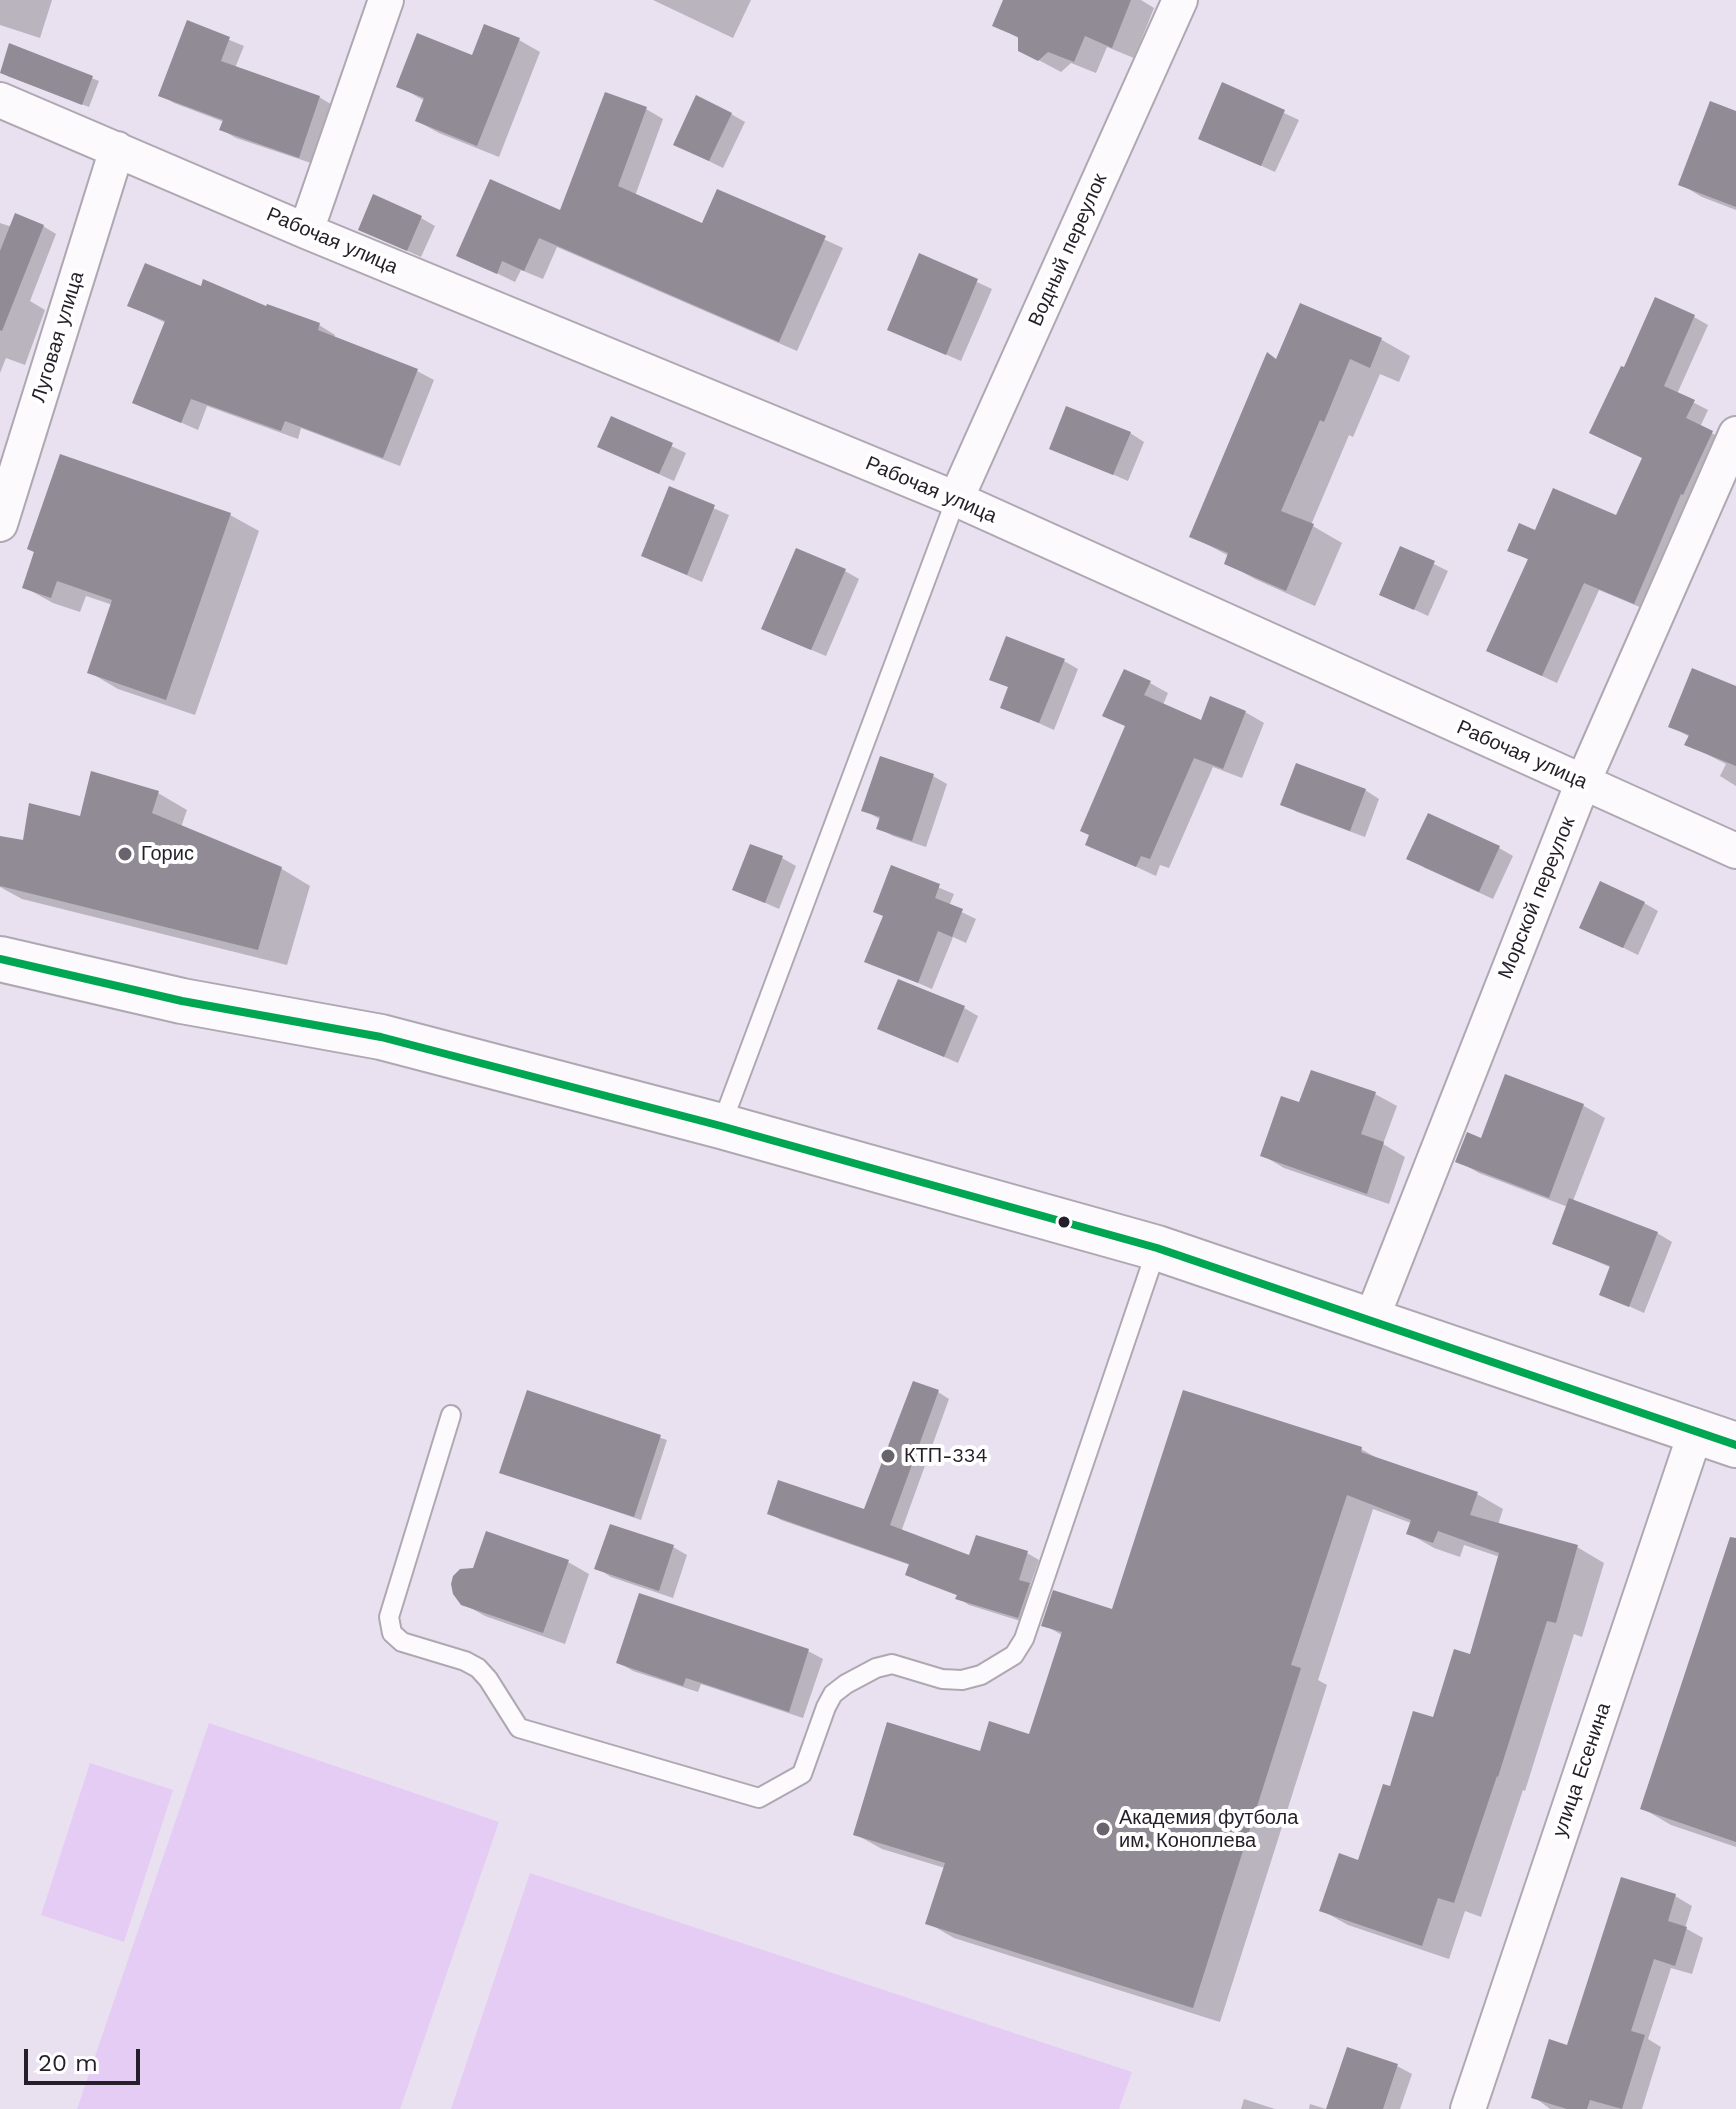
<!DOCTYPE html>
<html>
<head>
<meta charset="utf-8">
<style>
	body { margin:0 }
	#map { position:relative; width:1736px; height:2109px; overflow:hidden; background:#e9e1ef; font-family:"Work Sans",sans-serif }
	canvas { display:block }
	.scale { position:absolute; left:24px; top:2049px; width:116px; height:36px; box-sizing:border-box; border:4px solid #241f28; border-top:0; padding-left:10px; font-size:24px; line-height:28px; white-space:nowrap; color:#241f28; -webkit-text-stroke:6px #fff; paint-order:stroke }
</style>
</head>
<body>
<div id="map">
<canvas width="1736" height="2109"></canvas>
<div class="scale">20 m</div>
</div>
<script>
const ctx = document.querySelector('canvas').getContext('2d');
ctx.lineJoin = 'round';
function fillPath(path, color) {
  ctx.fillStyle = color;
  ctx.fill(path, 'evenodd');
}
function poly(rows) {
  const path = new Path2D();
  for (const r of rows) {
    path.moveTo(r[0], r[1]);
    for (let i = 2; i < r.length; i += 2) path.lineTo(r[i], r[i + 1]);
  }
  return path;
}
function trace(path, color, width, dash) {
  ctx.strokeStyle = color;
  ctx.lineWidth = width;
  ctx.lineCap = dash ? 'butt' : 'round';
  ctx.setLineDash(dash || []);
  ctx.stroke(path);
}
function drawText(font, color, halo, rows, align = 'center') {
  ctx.font = font + ' "Work Sans",sans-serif';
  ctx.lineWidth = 8;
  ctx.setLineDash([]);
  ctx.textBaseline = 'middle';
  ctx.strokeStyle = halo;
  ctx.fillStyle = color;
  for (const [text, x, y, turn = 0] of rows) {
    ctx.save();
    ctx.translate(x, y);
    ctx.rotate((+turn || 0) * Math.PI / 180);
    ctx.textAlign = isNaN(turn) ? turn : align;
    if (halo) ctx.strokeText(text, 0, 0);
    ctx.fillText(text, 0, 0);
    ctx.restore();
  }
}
fillPath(poly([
	[209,1723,499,1822,400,2109,77,2109],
	[90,1763,173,1790,124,1942,41,1915],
	[530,1873,1132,2072,1119,2109,451,2109]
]), '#e5ccf5');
fillPath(poly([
	[0,0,52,0,40,38,0,25],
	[653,0,751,0,733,38],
	[1005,0,1141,0,1154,8,1134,58,1107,47,1096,73,1071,63,1061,72,1020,50,1020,39,995,25],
	[188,23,244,46,235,68,319,97,334,106,314,164,236,138,222,130,224,122,174,103,160,95],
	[519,40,540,52,499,157,439,133,417,121,425,101,398,86],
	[10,46,99,81,89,107,7,76],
	[1224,85,1299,120,1275,172,1200,138],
	[646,109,663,119,635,196,703,225,718,191,843,248,797,351,557,247,543,279,521,270,515,282,459,255,561,213],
	[1736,113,1736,210,1702,197,1680,184],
	[731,114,745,122,723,168,690,152],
	[421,218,435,226,421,257,360,229],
	[0,223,12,227,43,226,56,234,30,301,45,310,25,365,6,358,0,373],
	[920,256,992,289,961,361,889,330],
	[202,288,319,325,335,335,334,339,417,371,434,380,400,466,301,428,298,439,207,406,198,430,134,402,166,323,130,306],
	[1301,306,1382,340,1410,356,1399,382,1380,374,1353,437,1349,435,1311,525,1342,543,1315,606,1255,579,1226,563,1229,556,1191,536,1278,361],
	[1694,317,1708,325,1677,394,1708,410,1700,427,1727,441,1649,611,1599,590,1557,683,1503,658,1529,560,1510,550,1536,533,1617,517,1644,458,1606,441],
	[612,418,686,453,674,481,614,454],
	[1130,433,1144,442,1128,481,1052,448],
	[61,456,230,515,259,531,195,715,118,689,89,672,113,605,86,596,80,612,53,603,24,587],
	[670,489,729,515,702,582,643,556],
	[1401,548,1448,571,1428,616,1381,594],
	[845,571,859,579,826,656,778,636],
	[1064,661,1078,669,1054,730,1003,707,1010,688,992,679],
	[1150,683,1168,693,1163,705,1202,723,1245,712,1264,723,1242,778,1213,767,1169,868,1160,865,1156,876,1087,844,1127,727,1105,715],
	[1736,688,1736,786,1720,776,1726,764,1687,744,1690,737,1670,726],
	[93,773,158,793,187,810,181,827,282,869,310,886,287,965,22,899,0,887,0,847,25,842,81,818],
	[933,776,947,784,926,847,893,836,878,828,881,820,864,810],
	[1365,790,1379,799,1365,837,1297,812,1283,804],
	[1499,848,1513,856,1493,899,1423,867],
	[782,858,796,866,779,909,734,889],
	[892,868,954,894,949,906,976,919,966,943,953,937,932,989,867,961,885,916],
	[1644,903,1658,911,1638,955,1581,927],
	[964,1008,978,1016,958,1063,879,1028],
	[1506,1076,1584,1106,1605,1118,1573,1201,1657,1233,1672,1242,1644,1313,1602,1294,1612,1268,1554,1243,1568,1207,1479,1173,1458,1161,1482,1141],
	[1375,1094,1397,1106,1383,1144,1405,1157,1389,1204,1284,1168,1262,1155,1300,1105],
	[938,1392,949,1399,901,1532,971,1558,1027,1553,1039,1560,1030,1586,1041,1592,1030,1624,969,1605,958,1598,959,1596,919,1581,907,1574,910,1565,781,1520,769,1513,865,1512],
	[528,1393,667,1440,641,1520,508,1475],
	[1361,1449,1384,1462,1477,1494,1503,1509,1498,1525,1577,1547,1604,1563,1582,1637,1574,1634,1525,1791,1523,1790,1481,1917,1465,1911,1449,1959,1348,1925,1321,1910,1359,1863,1391,1788,1472,1656,1500,1557,1464,1545,1460,1557,1434,1548,1408,1533,1411,1523,1373,1509,1318,1680,1327,1685,1220,2022,954,1938,928,1923,945,1868,882,1849,855,1834,981,1753,1031,1736,1062,1635,1044,1625,1113,1611],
	[673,1547,687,1555,673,1598,611,1577,597,1568],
	[568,1562,589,1574,565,1644,485,1616,462,1603],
	[1736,1570,1736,1847,1671,1825,1642,1808],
	[808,1651,823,1659,803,1718,701,1684,698,1692,633,1671,619,1663],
	[1675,1896,1692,1906,1685,1928,1703,1938,1692,1974,1671,1968,1648,2039,1661,2047,1642,2109,1550,2109,1534,2097],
	[1397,2066,1412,2074,1400,2109,1328,2109],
	[1244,2099,1275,2109,1241,2109],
	[1310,2104,1326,2109,1309,2109]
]), '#0003');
fillPath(poly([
	[1003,0,1131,0,1112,48,1085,36,1074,62,1048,52,1038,61,1018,51,1018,37,992,26],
	[187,20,230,37,221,61,320,96,299,158,219,130,223,120,158,96],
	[484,24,520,38,477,146,415,121,424,98,396,87,417,33,472,55],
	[9,43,93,76,82,105,0,73],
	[1222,82,1285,110,1261,166,1198,139],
	[605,92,647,107,618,186,702,223,717,189,826,236,779,342,539,238,524,271,502,261,497,274,456,256,490,179,560,210],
	[696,95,732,113,709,161,673,145],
	[1710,101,1736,111,1736,207,1678,185],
	[373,194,422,216,407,251,358,230],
	[15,213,44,225,2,331,0,330,0,251],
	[919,253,978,279,946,355,887,330],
	[145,263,201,286,203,279,266,306,267,304,320,323,318,330,418,369,383,458,285,421,281,431,191,399,181,423,132,403,165,321,127,306],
	[1655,297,1695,315,1664,386,1695,400,1686,418,1713,431,1683,495,1681,494,1634,604,1584,583,1542,676,1486,651,1528,559,1507,551,1519,523,1535,530,1553,488,1616,515,1642,458,1589,433,1621,366,1624,367],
	[1300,303,1382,338,1370,368,1350,359,1324,422,1320,420,1281,511,1314,524,1286,591,1224,564,1228,553,1189,537,1267,352,1276,359],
	[1066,406,1131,432,1113,475,1049,449],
	[611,416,673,443,659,474,597,447],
	[60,454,231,513,166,700,87,673,112,600,57,581,51,598,22,588,34,552,27,549],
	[669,486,715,505,687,575,641,556],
	[1400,546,1435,561,1414,610,1379,595],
	[796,548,846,569,811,650,761,629],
	[1006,636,1065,659,1039,723,1000,708,1008,687,989,680],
	[1692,668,1736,686,1736,766,1684,745,1689,735,1668,727],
	[1124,669,1151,681,1144,695,1201,720,1210,696,1246,711,1223,769,1194,758,1150,859,1141,856,1136,867,1085,845,1089,835,1080,831,1125,726,1102,716],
	[880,756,934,774,912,841,876,829,880,817,861,811],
	[1296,763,1366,789,1350,831,1280,805],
	[91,771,159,791,152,813,282,867,258,950,0,886,0,836,23,840,29,803,80,816],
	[1428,813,1500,846,1479,892,1406,859],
	[750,844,783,856,765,903,732,890],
	[891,865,940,884,935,898,963,909,952,937,938,931,918,983,864,962,883,916,873,912],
	[1600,881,1645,902,1623,948,1579,928],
	[898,979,965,1006,944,1057,877,1029],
	[1311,1070,1376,1092,1361,1134,1384,1142,1367,1194,1260,1156,1281,1096,1299,1102],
	[1505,1074,1584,1104,1549,1198,1455,1162,1467,1132,1481,1138],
	[1569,1198,1658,1232,1629,1307,1599,1295,1610,1266,1552,1244],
	[913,1381,939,1390,890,1525,969,1555,976,1535,1028,1551,1019,1580,1030,1583,1018,1618,955,1599,957,1595,905,1575,909,1564,767,1514,778,1480,864,1509],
	[527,1390,661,1435,634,1517,499,1473],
	[1183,1390,1362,1447,1361,1452,1478,1492,1470,1515,1578,1545,1556,1623,1547,1621,1498,1777,1497,1776,1454,1903,1438,1898,1422,1946,1319,1911,1339,1853,1358,1860,1383,1784,1390,1786,1413,1711,1433,1717,1454,1649,1470,1654,1499,1553,1438,1531,1433,1543,1406,1534,1411,1520,1347,1495,1291,1665,1301,1668,1193,2008,925,1924,945,1863,853,1835,887,1722,980,1751,989,1721,1029,1734,1062,1632,1041,1626,1053,1590,1112,1609],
	[610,1524,674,1545,659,1591,594,1569],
	[486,1531,569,1560,543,1633,461,1605,453,1594,451,1584,453,1576,460,1569,473,1568],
	[1730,1537,1736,1538,1736,1842,1640,1809],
	[639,1593,809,1649,789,1712,686,1678,683,1686,616,1663],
	[1621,1877,1676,1894,1668,1921,1687,1927,1675,1966,1654,1959,1631,2031,1645,2035,1622,2109,1590,2100,1587,2109,1567,2109,1531,2098,1549,2039,1567,2045],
	[1347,2047,1398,2064,1383,2109,1326,2109]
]), '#908b95');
const service = poly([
	[721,1126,956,499],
	[451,1415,389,1617,392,1633,402,1642,465,1661,478,1668,488,1679,519,1728,759,1798,802,1774,826,1707,833,1694,846,1684,876,1668,892,1664,942,1679,962,1680,981,1675,1014,1655,1024,1639,1157,1248]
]);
const minor = poly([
	[0,100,306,231,956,499,1736,851],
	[306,231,386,0],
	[956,499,1180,0],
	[0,524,117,149],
	[1370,1323,1583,782,1736,434],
	[1468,2109,1696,1431]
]);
const secondary = poly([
	[0,959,182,1001,381,1037,721,1126,1157,1248,1736,1445]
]);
trace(service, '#aea8b2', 22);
trace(minor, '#aea8b2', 38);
trace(secondary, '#aea8b2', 48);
trace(service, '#fcfafd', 18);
trace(minor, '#fcfafd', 34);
trace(secondary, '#fcfafd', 44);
trace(poly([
	[0,959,182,1001,381,1037,721,1126,1157,1248,1736,1445]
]), '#00a651', 8);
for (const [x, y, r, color] of [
	[125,854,8,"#69636e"],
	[1064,1222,7,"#241f28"],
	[888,1456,8,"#69636e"],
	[1103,1829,8,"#69636e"]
]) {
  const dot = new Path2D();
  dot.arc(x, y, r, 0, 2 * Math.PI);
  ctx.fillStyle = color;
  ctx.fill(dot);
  trace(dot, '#fff', 3);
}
drawText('20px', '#241f28', '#fff', [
	["Рабочая улица",332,241,23],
	["Водный переулок",1068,250,-66],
	["Луговая улица",58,337,-73],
	["Рабочая улица",931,490,23],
	["Рабочая улица",1522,755,24],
	["Морской переулок",1537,898,-68],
	["улица Есенина",1582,1770,-71]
]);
drawText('20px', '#241f28', '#fff', [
	["Горис",141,854],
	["КТП-334",904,1456],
	["Академия футбола",1119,1818],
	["им. Коноплева",1119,1841]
], 'left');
</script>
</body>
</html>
